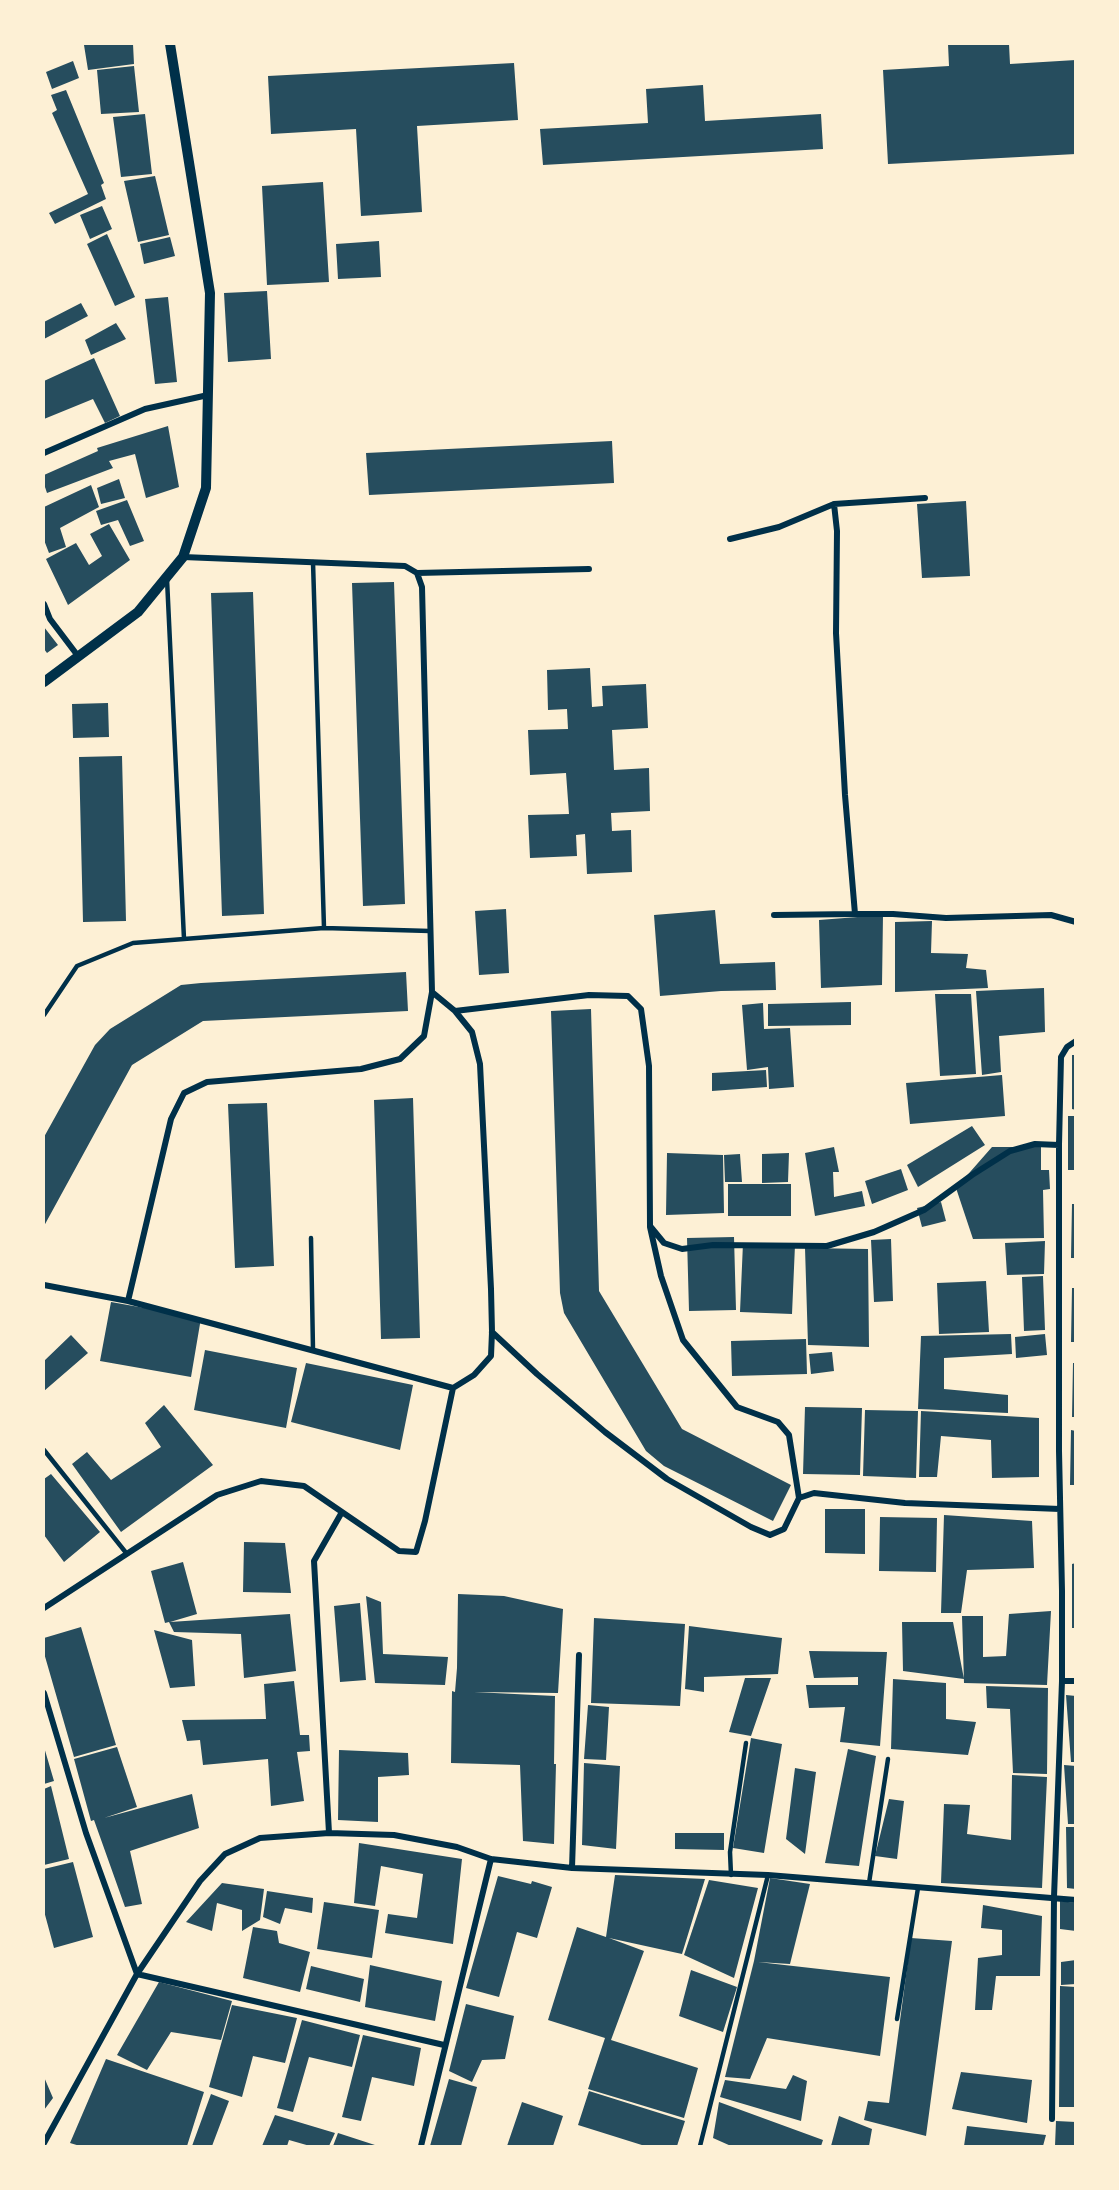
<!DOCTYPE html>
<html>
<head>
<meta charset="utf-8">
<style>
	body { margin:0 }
	#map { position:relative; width:1119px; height:2190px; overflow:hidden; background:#fdf0d5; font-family:"Source Sans 3",sans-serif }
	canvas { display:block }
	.frame { position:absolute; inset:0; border:45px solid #fdf0d5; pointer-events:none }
</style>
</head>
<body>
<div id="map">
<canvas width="1119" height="2190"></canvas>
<div class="frame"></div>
</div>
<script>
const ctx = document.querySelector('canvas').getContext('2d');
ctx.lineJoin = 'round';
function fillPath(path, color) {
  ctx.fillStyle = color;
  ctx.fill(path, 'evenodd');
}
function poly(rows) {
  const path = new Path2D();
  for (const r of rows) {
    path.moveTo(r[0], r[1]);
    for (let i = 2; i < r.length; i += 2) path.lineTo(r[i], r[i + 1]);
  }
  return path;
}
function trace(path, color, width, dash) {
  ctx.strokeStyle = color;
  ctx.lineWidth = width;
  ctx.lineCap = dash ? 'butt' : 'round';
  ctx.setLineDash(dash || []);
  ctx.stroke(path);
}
fillPath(poly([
	[101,44,133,44,134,64,88,70,84,45],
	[948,44,1009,44,1010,64,1076,60,1076,154,888,164,883,70,949,66],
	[73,61,79,78,52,89,46,72],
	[514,63,518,120,417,126,422,212,361,216,356,129,271,134,268,76],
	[134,66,139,112,101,114,97,70],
	[703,85,705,121,821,114,823,149,543,165,540,129,648,123,646,89],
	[66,90,104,183,101,185,106,199,55,224,49,213,88,194,52,113,57,110,51,95],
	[145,114,152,174,121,177,113,117],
	[155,176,169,235,138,242,124,181],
	[323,182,329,282,267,285,262,186],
	[102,206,112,229,90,239,80,215],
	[107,234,135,297,115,306,87,244],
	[170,237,175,256,144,264,140,244],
	[379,241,381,277,338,279,336,244],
	[267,291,271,359,228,362,224,293],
	[168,297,177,382,155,384,145,299],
	[81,303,88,316,44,339,44,322],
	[116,323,126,339,91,355,85,340],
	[94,358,120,416,105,423,93,399,44,419,44,381],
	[168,426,179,487,146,498,135,454,109,461,113,468,47,493,44,484,44,475,98,451,97,448],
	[612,441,614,483,369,495,366,453],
	[119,479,125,498,101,504,97,488],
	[91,485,99,507,60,528,66,547,49,553,44,540,44,507],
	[127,500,144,541,130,546,118,520,101,525,96,511],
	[966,501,970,576,922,578,917,504],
	[109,524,130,560,68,605,46,559,76,543,89,565,102,556,90,534],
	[394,582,405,904,363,906,352,583],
	[253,592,264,914,222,916,211,593],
	[44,627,58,645,47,653,44,649],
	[590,668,592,707,603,706,602,686,646,684,648,728,612,730,614,770,649,768,650,811,611,813,612,831,631,830,632,872,587,874,585,834,576,835,577,856,530,858,528,815,569,814,566,773,530,775,528,730,568,729,567,709,548,710,547,670],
	[108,703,109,737,73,738,72,704],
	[122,756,126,921,83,922,79,757],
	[506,909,509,973,479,975,475,911],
	[715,910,720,964,775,962,776,990,721,991,660,996,654,915],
	[883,915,882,985,821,988,819,920],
	[932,921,931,953,968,954,966,968,986,970,988,988,895,992,895,922],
	[406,972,408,1011,203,1021,132,1065,44,1226,44,1137,95,1045,110,1029,181,985,201,983],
	[1044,988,1045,1032,999,1036,1001,1072,982,1075,976,991],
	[935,994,971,994,976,1074,940,1076],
	[851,1002,851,1025,768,1026,768,1004],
	[763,1003,764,1029,790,1028,794,1087,769,1089,768,1067,747,1070,742,1005],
	[591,1009,599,1291,682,1429,791,1485,773,1521,664,1466,646,1451,564,1313,560,1293,551,1011],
	[1072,1055,1076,1055,1076,1110,1072,1109],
	[766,1070,767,1087,712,1091,712,1073],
	[1002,1075,1005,1116,910,1124,906,1083],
	[413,1098,420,1338,381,1339,374,1100],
	[267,1103,274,1266,235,1268,228,1104],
	[1068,1116,1076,1116,1076,1170,1068,1170],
	[972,1126,985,1145,918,1187,907,1165],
	[834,1147,839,1172,833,1172,834,1197,862,1191,865,1206,815,1216,805,1153],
	[992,1147,1041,1147,1041,1170,1049,1170,1050,1189,1043,1190,1044,1238,973,1239,956,1188],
	[667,1153,723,1155,724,1213,666,1215],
	[789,1153,788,1182,762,1183,762,1154],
	[740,1154,742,1182,725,1182,724,1155],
	[901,1169,908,1190,872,1204,865,1181],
	[728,1184,791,1184,791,1216,728,1216],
	[941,1202,946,1221,922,1227,917,1208],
	[1072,1204,1076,1204,1076,1258,1071,1258],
	[734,1237,736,1310,689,1311,687,1238],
	[891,1239,893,1301,874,1302,871,1240],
	[1045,1241,1044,1274,1007,1275,1005,1243],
	[743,1243,795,1245,792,1314,740,1312],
	[805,1248,868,1249,869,1347,808,1345],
	[1043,1276,1045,1330,1024,1331,1022,1277],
	[986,1281,989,1332,939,1334,937,1283],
	[1072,1288,1076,1288,1076,1342,1071,1342],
	[111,1302,201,1318,191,1377,100,1361],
	[1011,1334,1012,1354,944,1358,944,1389,1008,1395,1008,1413,918,1409,921,1336],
	[1045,1334,1047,1355,1016,1358,1015,1337],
	[71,1335,88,1353,44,1391,44,1361],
	[806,1339,807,1374,732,1376,731,1341],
	[205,1350,297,1368,286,1428,194,1410],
	[832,1352,834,1371,811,1374,809,1354],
	[306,1363,413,1385,400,1450,291,1422],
	[1073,1363,1076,1363,1076,1417,1072,1417],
	[164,1405,213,1465,121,1532,72,1464,87,1452,111,1480,161,1447,145,1423],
	[805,1407,862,1408,860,1475,803,1474],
	[865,1410,918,1411,916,1478,863,1476],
	[921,1411,1039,1418,1039,1477,992,1478,991,1440,941,1436,937,1477,919,1477],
	[1071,1430,1076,1431,1076,1485,1070,1485],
	[51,1474,100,1532,64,1562,44,1535,44,1479],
	[825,1509,865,1509,865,1554,825,1553],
	[944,1515,1032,1521,1034,1568,967,1570,961,1613,941,1613],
	[880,1517,937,1518,936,1572,879,1571],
	[244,1542,285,1543,291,1593,243,1592],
	[183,1562,197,1614,170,1622,290,1614,296,1671,244,1678,241,1634,174,1632,169,1622,165,1623,151,1571],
	[1076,1563,1076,1628,1072,1628,1072,1564],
	[458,1594,504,1596,563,1609,558,1693,474,1692,555,1696,554,1764,556,1764,554,1844,523,1841,520,1765,451,1763,452,1691,455,1692,457,1668],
	[366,1596,381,1602,383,1654,448,1657,445,1685,375,1683],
	[360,1603,366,1680,340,1682,334,1606],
	[1051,1611,1047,1685,964,1683,962,1616,983,1616,983,1657,1006,1656,1009,1614],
	[594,1618,685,1624,680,1706,591,1703],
	[902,1622,953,1622,964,1679,903,1671],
	[689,1626,782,1638,778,1674,704,1677,704,1692,685,1689],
	[81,1627,116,1745,74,1757,44,1653,44,1638],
	[154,1630,192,1640,195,1686,170,1688],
	[809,1651,887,1652,880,1746,840,1742,845,1707,809,1708,806,1685,858,1685,858,1677,814,1678],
	[745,1678,771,1678,751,1736,729,1732],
	[893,1679,946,1683,946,1719,976,1722,968,1755,891,1749],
	[294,1681,300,1735,309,1735,310,1751,297,1752,304,1801,271,1806,268,1759,203,1765,200,1740,187,1741,182,1720,266,1719,264,1684],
	[986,1686,1048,1688,1047,1774,1013,1773,1010,1709,987,1708],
	[1066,1695,1076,1696,1076,1762,1071,1762],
	[588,1705,609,1707,606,1760,584,1759],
	[751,1738,782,1744,764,1853,733,1848],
	[44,1747,54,1781,44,1784],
	[117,1747,137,1807,104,1818,192,1794,199,1828,130,1851,142,1904,125,1907,94,1820,91,1821,74,1759],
	[848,1749,876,1756,859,1866,825,1863],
	[339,1750,408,1753,409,1775,378,1777,378,1822,338,1820],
	[584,1763,620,1766,616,1849,582,1845],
	[1064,1765,1076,1766,1076,1824,1068,1824],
	[795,1768,816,1772,805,1854,786,1839],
	[1012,1775,1047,1777,1042,1888,941,1883,944,1804,970,1805,967,1834,1011,1840],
	[51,1786,69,1859,44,1865,44,1789],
	[889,1799,904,1801,897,1859,875,1856],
	[1066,1827,1076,1827,1076,1889,1067,1888],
	[675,1833,724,1833,724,1850,675,1849],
	[359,1843,462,1859,453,1944,385,1933,388,1914,417,1918,423,1874,381,1866,375,1906,354,1903],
	[73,1862,93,1937,54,1948,44,1911,44,1869],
	[615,1875,705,1879,682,1954,609,1938,644,1951,611,2040,698,2068,684,2118,588,2089,605,2038,548,2020,577,1927,606,1937],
	[498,1876,531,1884,532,1881,552,1887,537,1938,517,1932,499,1997,466,1988],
	[770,1878,810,1884,790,1964,758,1962,890,1977,880,2056,767,2038,750,2079,725,2077,754,1961],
	[709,1880,758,1888,734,1978,684,1955],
	[222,1883,264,1889,260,1920,242,1931,242,1910,217,1903,212,1931,186,1922],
	[267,1891,313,1898,312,1913,285,1908,280,1924,263,1917],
	[1060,1901,1076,1903,1076,1931,1060,1929],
	[324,1902,379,1910,372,1958,317,1949],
	[983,1905,1042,1916,1040,1976,996,1976,992,2010,975,2010,978,1958,1002,1955,1002,1930,981,1928],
	[253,1927,277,1931,279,1943,310,1952,300,1992,243,1978],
	[911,1938,952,1941,926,2136,864,2120,868,2101,889,2103],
	[1076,1960,1076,1984,1061,1985,1061,1962],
	[370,1965,442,1981,435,2021,365,2007],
	[311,1966,364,1979,360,2002,306,1989],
	[691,1970,737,1987,723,2032,679,2016],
	[159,1982,232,2001,221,2040,171,2032,147,2070,117,2055],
	[1060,1986,1076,1987,1076,2107,1059,2107],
	[466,2004,514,2016,505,2059,482,2060,472,2082,449,2071],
	[232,2005,297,2018,285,2063,253,2056,242,2097,209,2087],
	[302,2020,360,2035,352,2067,309,2057,293,2112,277,2108],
	[363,2035,421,2048,414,2086,372,2077,361,2121,342,2117],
	[106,2059,204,2092,187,2146,80,2146,70,2143],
	[961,2072,1032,2080,1027,2123,952,2109],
	[793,2075,807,2081,801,2121,720,2097,725,2080,786,2089],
	[44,2077,53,2098,44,2110],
	[449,2079,477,2087,461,2146,430,2146],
	[589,2091,685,2121,677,2146,645,2146,578,2125],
	[211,2094,229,2101,212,2146,192,2146],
	[522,2102,563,2116,553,2146,507,2146],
	[719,2102,823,2140,821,2146,731,2146,713,2138],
	[275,2115,335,2133,329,2146,310,2146,289,2140,287,2146,262,2146],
	[839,2116,872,2129,869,2146,831,2146],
	[1056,2121,1076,2122,1076,2146,1055,2146],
	[967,2126,1046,2135,1043,2146,964,2146],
	[338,2133,378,2146,333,2146]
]), '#264d5e');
trace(poly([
	[313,562,324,928],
	[167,579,184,939],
	[44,1015,77,966,133,943,324,928,430,931],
	[311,1238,313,1350],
	[44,1450,127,1554],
	[731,1875,730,1852,746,1743],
	[869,1883,888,1759],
	[897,2019,918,1888],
	[700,2146,768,1875]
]), '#003049', 4.5);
trace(poly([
	[44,453,145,409,208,395],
	[925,498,834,504,837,531,836,633,845,795,855,914,893,914,946,918,1051,915,1076,922],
	[730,539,779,527,834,504],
	[417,573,589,569],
	[44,604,50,619,78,656],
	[774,915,855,914],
	[455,1011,589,995,628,996,641,1009,649,1066,650,1226,664,1243,682,1249,713,1245,827,1246,874,1232,924,1210,972,1175,1010,1151,1035,1144,1059,1145],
	[650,1227,661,1276,683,1340,737,1407,778,1422,789,1435,799,1498],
	[44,1285,128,1301,453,1388],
	[128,1301,171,1119,184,1093,207,1082,361,1069,400,1059,424,1036,432,992],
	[492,1332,537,1374,605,1432,667,1479,751,1527,770,1535,784,1529,799,1498,814,1493,905,1503,1060,1509],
	[44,1608,217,1495,261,1481,304,1486,399,1551,416,1552,425,1521,453,1388,474,1375,491,1356,492,1332,491,1289,480,1064,472,1032,455,1011,432,992,422,587,417,573,405,566,183,557],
	[1062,1681,1076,1681],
	[44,1693,86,1833,137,1974,444,2045],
	[329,1833,314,1561,342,1512],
	[572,1868,579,1655],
	[1052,2119,1054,1897,1062,1681,1062,1591,1059,1451,1059,1145,1061,1057,1067,1047,1076,1041],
	[44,2143,137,1974,200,1881,225,1854,260,1838,329,1833,394,1835,457,1847,491,1859,572,1868,768,1875,1076,1900],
	[421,2146,491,1859]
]), '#003049', 6);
trace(poly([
	[44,682,138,612,183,557,206,488,210,293,170,44]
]), '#003049', 10);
</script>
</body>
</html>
